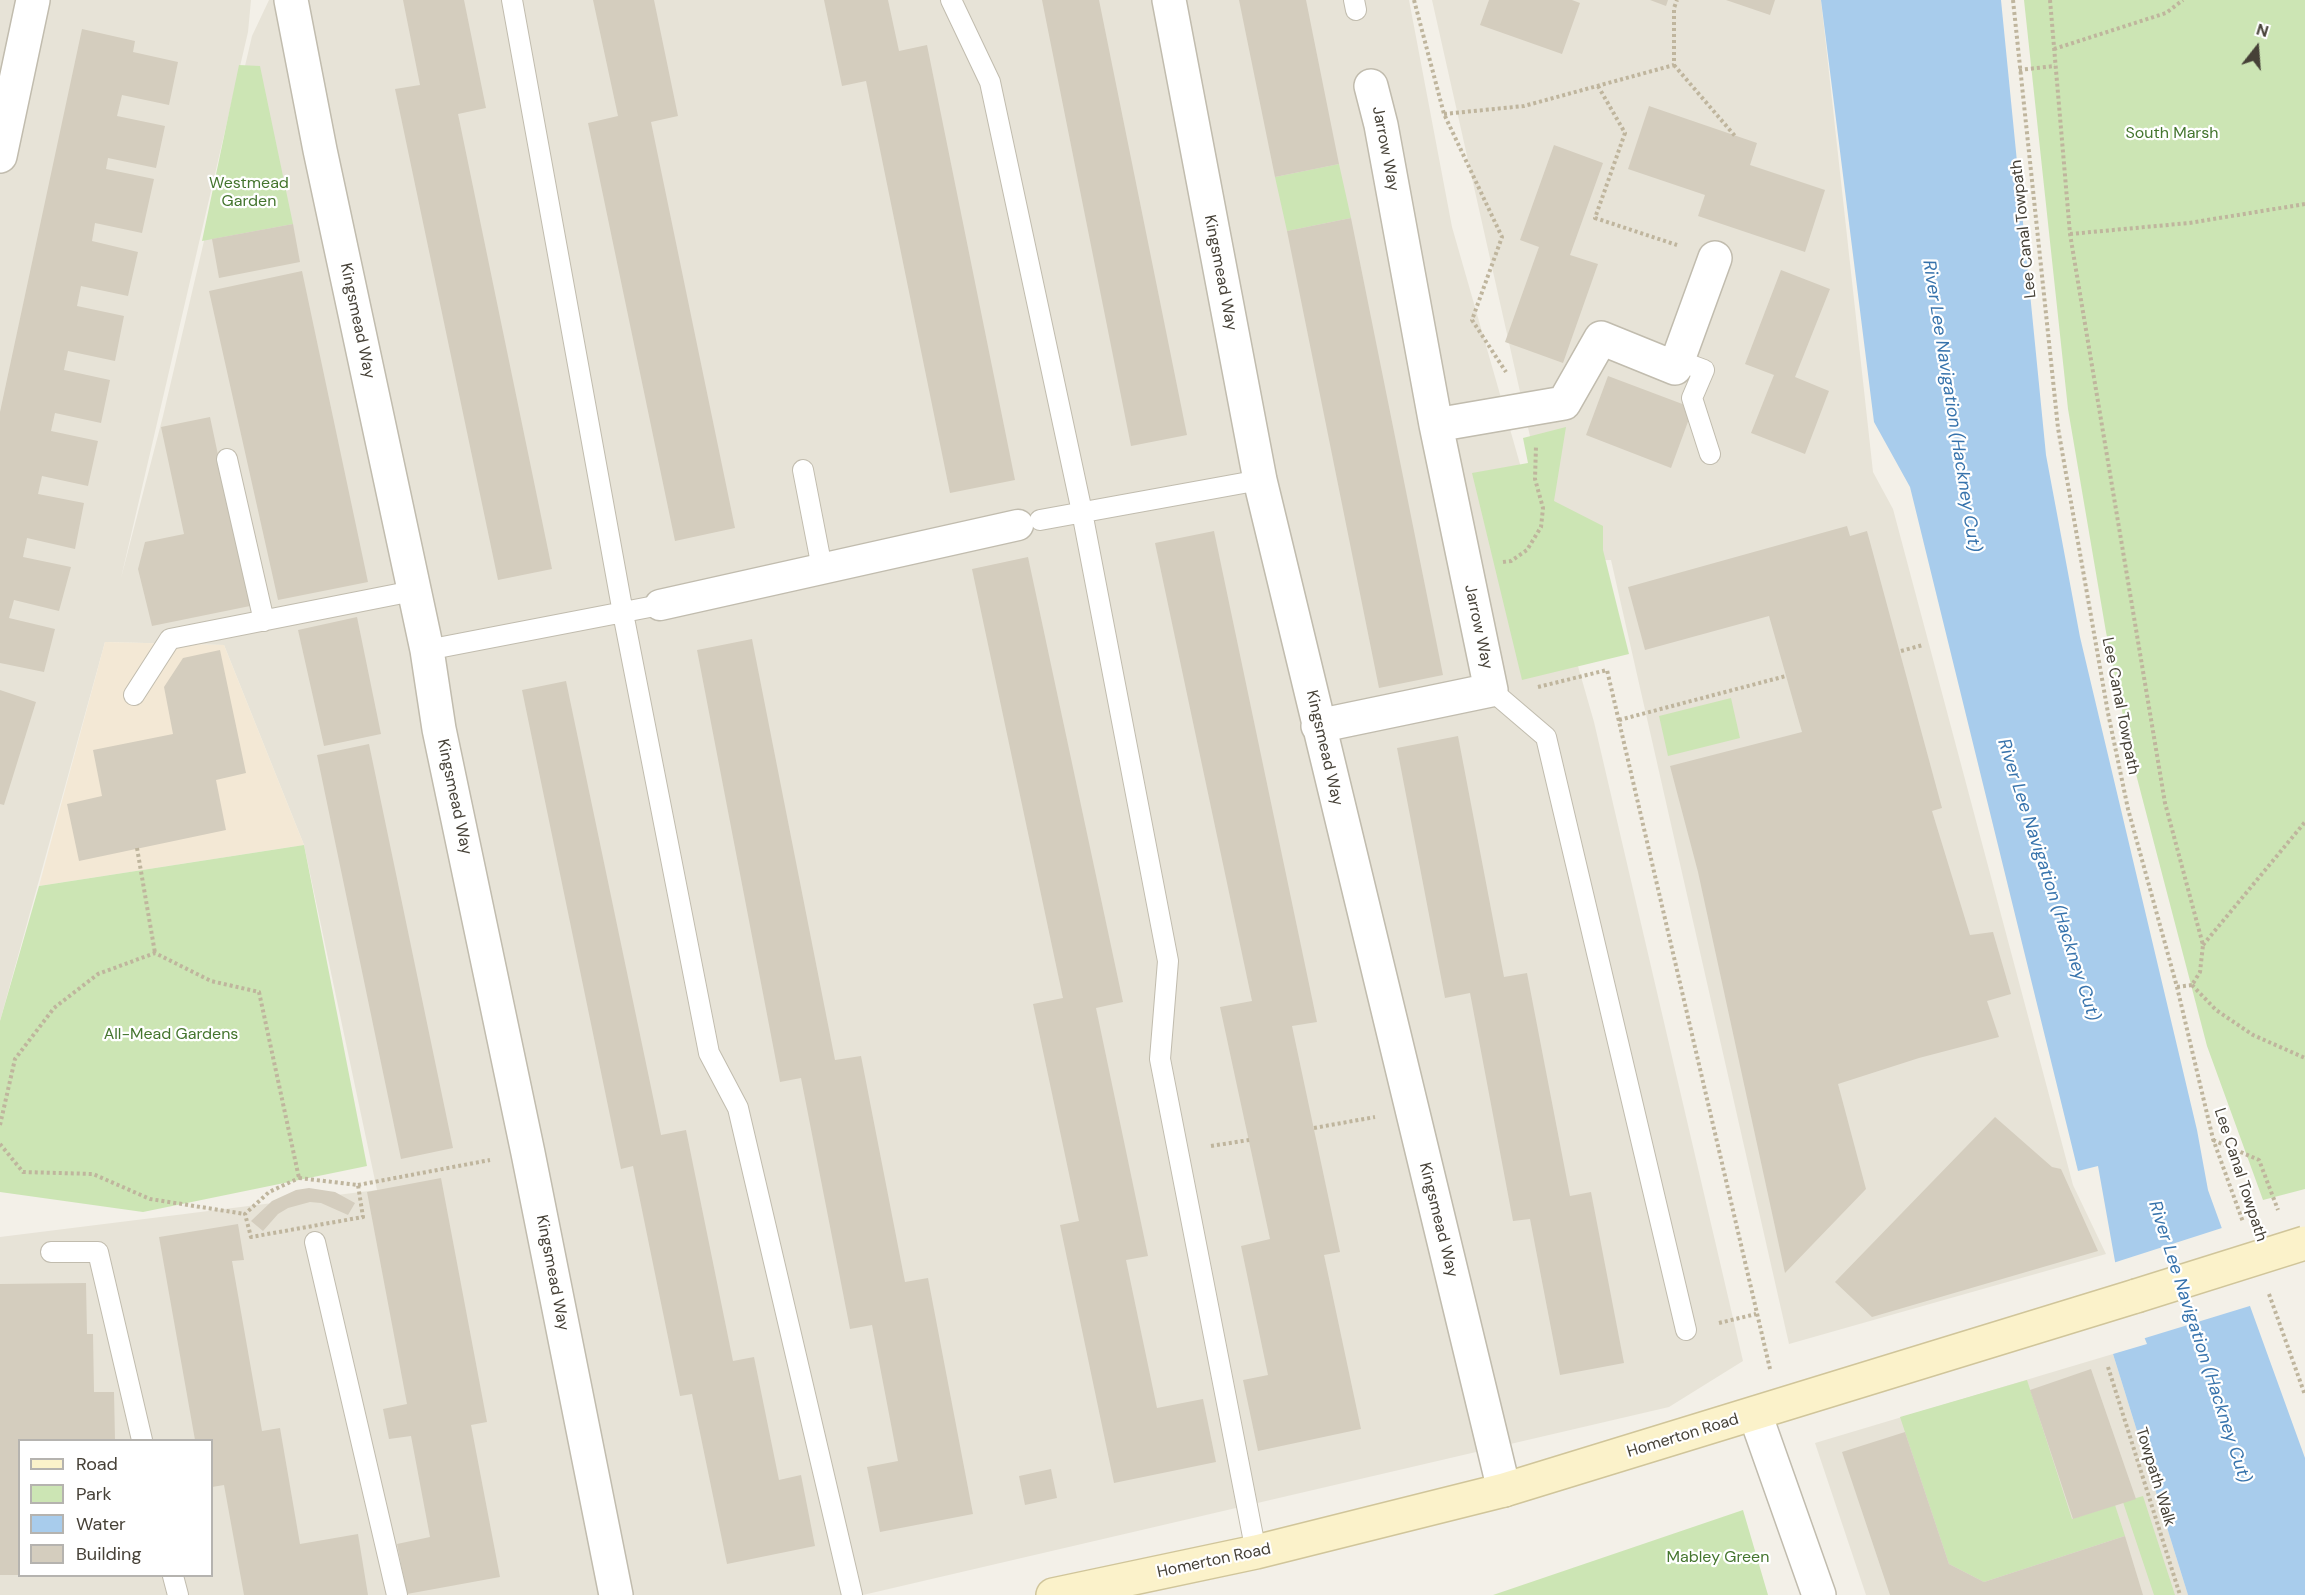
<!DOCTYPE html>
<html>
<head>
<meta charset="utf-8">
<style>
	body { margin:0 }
	#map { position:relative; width:2305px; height:1595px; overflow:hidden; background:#f3f0e8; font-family:"DM Sans",sans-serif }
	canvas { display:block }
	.legend { position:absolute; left:18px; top:1439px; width:195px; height:138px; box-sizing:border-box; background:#fff; border:2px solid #b5b3af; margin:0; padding:8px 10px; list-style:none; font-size:18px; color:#464137 }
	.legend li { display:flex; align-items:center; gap:12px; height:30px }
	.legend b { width:30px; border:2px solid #b5b3af }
	.north { position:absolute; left:2227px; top:18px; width:60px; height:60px; -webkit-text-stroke:4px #fff; paint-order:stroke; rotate:17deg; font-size:16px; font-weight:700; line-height:24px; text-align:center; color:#464137 }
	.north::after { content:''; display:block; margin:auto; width:21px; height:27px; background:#464137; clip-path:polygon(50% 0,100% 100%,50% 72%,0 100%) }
</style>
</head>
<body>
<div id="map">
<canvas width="2305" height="1595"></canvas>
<ul class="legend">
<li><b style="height:8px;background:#fbf2ca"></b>Road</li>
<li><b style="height:16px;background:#cce5b4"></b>Park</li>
<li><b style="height:16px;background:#a8ccec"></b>Water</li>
<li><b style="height:16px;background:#d4cdbe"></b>Building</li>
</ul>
<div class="north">N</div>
</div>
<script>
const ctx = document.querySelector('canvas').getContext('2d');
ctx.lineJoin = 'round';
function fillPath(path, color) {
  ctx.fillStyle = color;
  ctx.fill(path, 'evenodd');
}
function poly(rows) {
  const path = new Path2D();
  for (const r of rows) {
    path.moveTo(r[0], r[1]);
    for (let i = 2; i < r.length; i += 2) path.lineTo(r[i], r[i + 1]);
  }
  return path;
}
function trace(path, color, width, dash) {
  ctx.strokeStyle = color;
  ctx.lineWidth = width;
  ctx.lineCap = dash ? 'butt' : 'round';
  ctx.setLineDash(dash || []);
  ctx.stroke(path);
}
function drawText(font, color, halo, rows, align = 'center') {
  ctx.font = font + ' "DM Sans",sans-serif';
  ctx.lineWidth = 4.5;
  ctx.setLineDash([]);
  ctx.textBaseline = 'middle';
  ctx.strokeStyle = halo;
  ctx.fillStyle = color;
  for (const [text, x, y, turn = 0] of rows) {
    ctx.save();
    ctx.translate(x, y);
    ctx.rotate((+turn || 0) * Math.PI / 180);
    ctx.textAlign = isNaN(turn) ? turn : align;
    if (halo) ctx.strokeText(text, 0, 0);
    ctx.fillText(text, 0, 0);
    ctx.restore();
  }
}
fillPath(poly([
	[0,0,251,0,248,32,121,578,163,416,252,36,269,0,1409,0,1452,227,1594,722,1743,1361,1669,1407,863,1595,0,1595,0,1237,377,1190,304,845,224,645,105,642,0,1021],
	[20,1440,212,1440,212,1576,20,1576],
	[1432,0,1821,0,1873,472,1893,509,2073,1185,2106,1254,1789,1344,1611,560,1558,561],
	[2113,1354,2188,1595,1866,1595,1815,1443]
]), '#e7e3d7');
fillPath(poly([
	[105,642,224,645,304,845,39,886]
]), '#f3e8d5');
fillPath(poly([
	[2024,0,2305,0,2305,1189,2263,1200,2207,1046,2131,755,2106,632,2068,409],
	[239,65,260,66,293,224,202,241],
	[1339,164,1351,218,1287,231,1275,177],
	[1566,427,1554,501,1603,526,1603,550,1629,654,1522,680,1472,473,1528,463,1523,438],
	[1731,698,1740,738,1668,756,1659,716],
	[304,845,367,1166,143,1212,0,1192,0,1021,39,886],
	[2027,1380,2072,1519,2115,1505,2125,1536,1984,1582,1949,1564,1900,1417],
	[2143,1496,2175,1595,2154,1595,2123,1502],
	[1743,1510,1768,1595,1492,1595,1493,1595]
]), '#cce5b4');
fillPath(poly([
	[1821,0,2001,0,2046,455,2080,637,2197,1130,2208,1190,2305,1458,2305,1595,2188,1595,2113,1354,2147,1344,2116,1267,2098,1166,2078,1171,1910,487,1874,422]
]), '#a8ccec');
fillPath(poly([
	[2225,1227,2253,1305,2142,1339,2113,1263]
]), '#f3f0e8');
fillPath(poly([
	[403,0,464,0,486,108,458,114,552,569,498,580,395,89,420,85],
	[593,0,654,0,678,116,651,122,735,528,675,541,588,123,618,116],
	[824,0,888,0,899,51,927,45,1015,480,950,493,866,81,842,86],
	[1042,0,1099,0,1187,435,1131,446],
	[1239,0,1306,0,1339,164,1275,177],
	[1489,0,1572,0,1580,3,1562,54,1480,25],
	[1650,0,1668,0,1666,6],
	[1726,0,1775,0,1770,15],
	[82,29,135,41,133,52,178,62,169,105,122,95,117,116,165,126,156,168,108,158,106,169,154,179,142,233,95,223,92,241,138,252,128,296,81,286,77,306,124,316,115,361,68,351,64,370,110,380,101,423,55,413,51,431,98,441,88,486,42,476,38,494,84,503,75,549,27,538,23,557,71,567,59,611,14,600,9,618,55,629,44,672,0,663,0,412],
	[1649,106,1757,143,1750,165,1825,190,1805,252,1698,216,1705,195,1628,169],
	[1554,145,1603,163,1570,255,1598,264,1563,363,1505,342,1539,247,1520,240],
	[1351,218,1443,675,1379,688,1287,231],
	[293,224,300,262,219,278,212,239],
	[1781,270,1830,289,1795,377,1829,391,1805,454,1751,433,1774,375,1745,364],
	[302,271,368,582,278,600,209,291],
	[1608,376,1693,408,1671,468,1586,435],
	[210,417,250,606,152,626,138,569,145,542,184,534,161,427],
	[1847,526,1850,536,1867,531,1942,808,1932,811,1970,935,1993,932,2011,994,1987,1001,1999,1037,1919,1058,1838,1084,1866,1189,1785,1273,1698,872,1670,766,1802,732,1769,616,1645,650,1628,587],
	[1214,531,1317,1022,1292,1026,1340,1252,1324,1255,1361,1429,1258,1451,1243,1380,1268,1375,1241,1246,1270,1239,1220,1007,1252,1001,1155,543],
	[1028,557,1123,1002,1096,1008,1148,1256,1126,1260,1157,1408,1203,1399,1216,1462,1114,1483,1060,1225,1079,1221,1033,1004,1063,998,972,569],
	[357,617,381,734,324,746,298,630],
	[752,639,835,1060,861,1056,905,1282,928,1278,973,1514,880,1532,867,1467,898,1461,872,1325,850,1329,801,1078,780,1082,697,650],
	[220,650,246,773,216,780,226,830,79,861,67,804,102,796,93,750,173,734,164,687,183,658],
	[566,681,661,1135,686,1130,733,1361,754,1357,779,1480,801,1475,815,1546,727,1564,692,1394,680,1396,633,1166,621,1169,522,690],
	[0,690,36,702,4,805,0,804],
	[1458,736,1504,977,1527,973,1570,1196,1591,1192,1624,1363,1560,1375,1530,1219,1513,1221,1470,993,1445,998,1397,748],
	[369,744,453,1148,401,1159,317,755],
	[1995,1117,2052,1167,2061,1169,2098,1251,1872,1317,1835,1282],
	[441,1178,487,1422,471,1425,500,1577,407,1594,397,1544,430,1537,411,1436,389,1439,383,1409,407,1404,367,1192],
	[309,1188,335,1192,355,1203,348,1215,321,1203,310,1202,288,1208,278,1214,263,1231,251,1221,272,1201,296,1190],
	[238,1224,244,1260,232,1261,262,1431,280,1428,300,1544,358,1534,368,1595,244,1595,224,1485,212,1487,212,1440,195,1440,159,1237],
	[86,1283,87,1334,93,1334,94,1392,114,1392,115,1440,20,1440,20,1575,0,1575,0,1284],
	[2091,1369,2136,1499,2073,1519,2030,1390],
	[1905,1432,1949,1564,1984,1582,2125,1536,2143,1595,1890,1595,1842,1452],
	[1051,1469,1057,1498,1025,1505,1019,1476]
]), '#d4cdbe');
const service = poly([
	[512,0,623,613,709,1053,738,1108,852,1595],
	[951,0,990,82,1082,512,1168,961,1160,1059,1256,1552],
	[1354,0,1356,10],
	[1677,360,1704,370,1692,398,1710,454],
	[227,459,264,621],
	[803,470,822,568],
	[1040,520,1260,480],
	[427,650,660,605],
	[1491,690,1546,737,1686,1330],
	[134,695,170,639,413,591],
	[315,1242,397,1595],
	[51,1252,98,1252,142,1440],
	[173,1576,178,1595]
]);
const pedestrian = poly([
	[660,605,1018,525]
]);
const minor = poly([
	[291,0,320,150,427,650,439,729,528,1153,616,1595],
	[1169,0,1260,480,1504,1490],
	[0,156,33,0],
	[1436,425,1564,403,1601,338,1675,368,1715,258],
	[1318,726,1491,690,1436,425,1381,125,1371,86]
]);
const tertiary = poly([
	[1755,1414,1819,1595]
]);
const secondary = poly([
	[1053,1595,1256,1552,1504,1490,2136,1296]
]);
trace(service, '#c1bcae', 22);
trace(pedestrian, '#c1bcae', 33);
trace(minor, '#c1bcae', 36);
trace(tertiary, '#c1bcae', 36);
trace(secondary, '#d0c59a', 36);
trace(poly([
	[1414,0,1444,114,1502,237,1472,320,1506,372],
	[2013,0,2058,428,2108,713,2128,809,2177,987,2213,1139,2243,1222],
	[2050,0,2070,234,2165,803,2203,945,2200,972,2192,985],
	[2054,49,2166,13,2183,0],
	[1674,65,1735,136],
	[2019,70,2055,66],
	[1598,86,1625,133,1595,218,1677,245],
	[1444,114,1524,106,1674,65,1674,8,1677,0],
	[2070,234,2189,223,2305,204],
	[1503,562,1511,561,1527,550,1541,527,1543,508,1535,479,1536,446],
	[1901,651,1923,645],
	[1538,687,1607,670,1770,1369],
	[1619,720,1786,676],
	[137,848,155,953],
	[2203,945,2305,822],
	[2192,985,2216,1010,2253,1035,2305,1058],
	[2177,987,2192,985],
	[0,1125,15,1059,54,1008,98,974,155,953,211,981,259,992,299,1178],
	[1314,1128,1375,1117],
	[2213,1140,2259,1160,2278,1210],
	[0,1144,23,1172,93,1174,150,1199,245,1214],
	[1211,1146,1249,1140],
	[299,1178,358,1185,363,1217,251,1237,245,1214,269,1192,299,1178],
	[358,1185,490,1160],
	[2269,1294,2305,1395],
	[1719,1323,1756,1314],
	[2108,1367,2180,1595]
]), '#bfb59d', 4, [3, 3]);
trace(service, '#fff', 20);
trace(pedestrian, '#fff', 30);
trace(minor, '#fff', 33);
trace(tertiary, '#fff', 33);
trace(secondary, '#fbf2ca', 33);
const secondaryBridge = poly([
	[2136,1296,2305,1243]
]);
trace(secondaryBridge, '#d0c59a', 36, []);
trace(secondaryBridge, '#fbf2ca', 33);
drawText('16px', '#44752e', '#fff', [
	["South Marsh",2172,134],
	["Westmead",249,184],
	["Garden",249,202],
	["All-Mead Gardens",171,1035],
	["Mabley Green",1718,1558]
]);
drawText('16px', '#464137', '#fff', [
	["Jarrow Way",1385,149,79],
	["Lee Canal Towpath",2024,229,-96],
	["Kingsmead Way",1220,273,79],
	["Kingsmead Way",357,321,78],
	["Jarrow Way",1478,627,78],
	["Lee Canal Towpath",2120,706,79],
	["Kingsmead Way",1324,748,77],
	["Kingsmead Way",454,797,78],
	["Lee Canal Towpath",2240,1175,72],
	["Kingsmead Way",1438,1220,76],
	["Kingsmead Way",552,1273,79],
	["Homerton Road",1683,1436,-17],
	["Towpath Walk",2155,1477,73],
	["Homerton Road",1214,1561,-12]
]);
drawText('italic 18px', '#3773ac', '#fff', [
	["River Lee Navigation (Hackney Cut)",1951,406,81],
	["River Lee Navigation (Hackney Cut)",2048,880,72],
	["River Lee Navigation (Hackney Cut)",2199,1342,72]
]);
</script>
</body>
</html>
